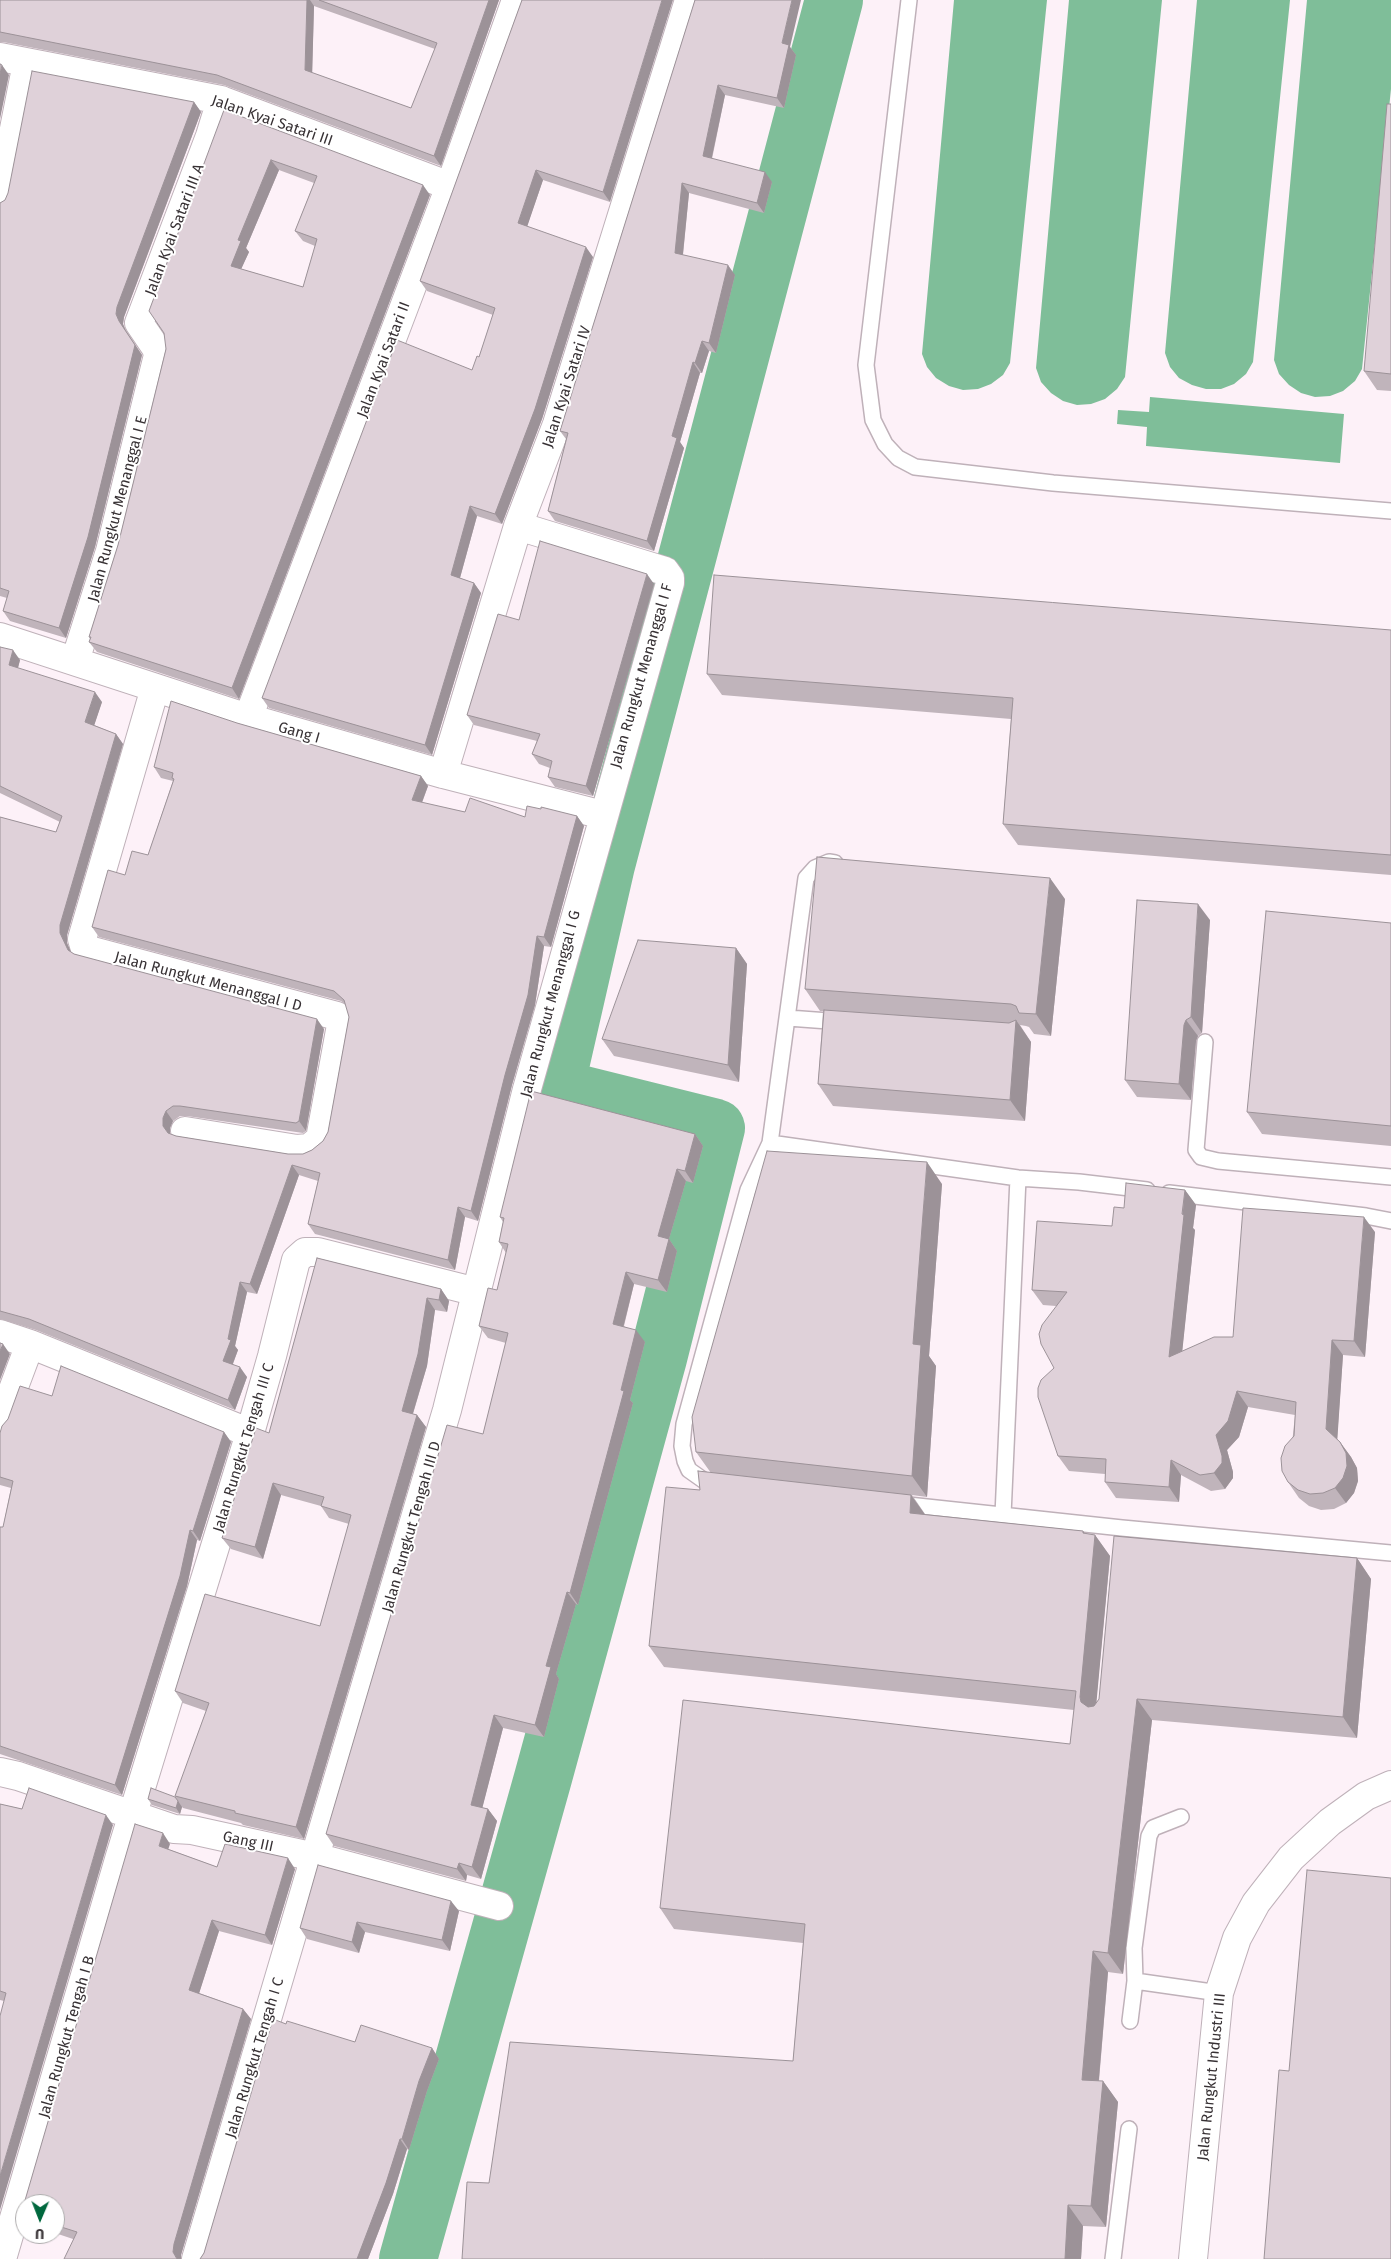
<!DOCTYPE html>
<html>
<head>
<meta charset="utf-8">
<style>
	body { margin:0 }
	#map { position:relative; width:1391px; height:2259px; overflow:hidden; background:#fdf1f8; font-family:"Fira Sans",sans-serif }
	canvas { display:block }
	.north { position:absolute; left:15px; top:2194px; width:50px; height:50px; box-sizing:border-box; background:#fff; border:1px solid #afadae; border-radius:50%; rotate:181deg; font-size:14px; font-weight:700; line-height:20px; text-align:center; color:#373134 }
	.north::after { content:''; display:block; margin:auto; width:18px; height:22px; background:#00683e; clip-path:polygon(50% 0,100% 100%,50% 72%,0 100%) }
</style>
</head>
<body>
<div id="map">
<canvas width="1391" height="2259"></canvas>
<div class="north">U</div>
</div>
<script>
const ctx = document.querySelector('canvas').getContext('2d');
ctx.lineJoin = 'round';
function fillPath(path, color) {
  ctx.fillStyle = color;
  ctx.fill(path, 'evenodd');
}
function poly(rows) {
  const path = new Path2D();
  for (const r of rows) {
    path.moveTo(r[0], r[1]);
    for (let i = 2; i < r.length; i += 2) path.lineTo(r[i], r[i + 1]);
  }
  return path;
}
function trace(path, color, width, dash) {
  ctx.strokeStyle = color;
  ctx.lineWidth = width;
  ctx.lineCap = dash ? 'butt' : 'round';
  ctx.setLineDash(dash || []);
  ctx.stroke(path);
}
function drawText(font, color, halo, rows, align = 'center') {
  ctx.font = font + ' "Fira Sans",sans-serif';
  ctx.lineWidth = 4;
  ctx.setLineDash([]);
  ctx.textBaseline = 'middle';
  ctx.strokeStyle = halo;
  ctx.fillStyle = color;
  for (const [text, x, y, turn = 0] of rows) {
    ctx.save();
    ctx.translate(x, y);
    ctx.rotate((+turn || 0) * Math.PI / 180);
    ctx.textAlign = isNaN(turn) ? turn : align;
    if (halo) ctx.strokeText(text, 0, 0);
    ctx.fillText(text, 0, 0);
    ctx.restore();
  }
}
fillPath(poly([
	[954,0,1047,0,1010,363,1003,375,991,384,978,389,963,390,949,386,936,378,927,367,922,354],
	[1069,0,1162,0,1125,377,1117,389,1105,399,1091,404,1077,405,1063,401,1051,393,1041,382,1036,368],
	[1197,0,1290,0,1253,362,1246,374,1234,384,1221,389,1206,389,1192,385,1179,378,1170,367,1165,353],
	[1307,0,1391,0,1391,89,1362,369,1355,381,1343,391,1330,396,1315,397,1301,393,1289,385,1279,374,1274,360],
	[1150,397,1344,414,1340,463,1146,446,1147,427,1117,424,1118,410,1149,412]
]), '#7fbe99');
trace(poly([
	[408,2259,543,1778,658,1358,716,1128,555,1088,606,865,834,0]
]), '#7fbe99', 58);
const lane = poly([
	[909,0,866,365,873,420,885,444,898,458,915,467,1053,483,1391,511],
	[788,1018,842,1022],
	[1205,1042,1196,1150,1201,1157,1218,1161,1391,1177],
	[770,1143,1018,1178,1079,1182,1147,1190],
	[1169,1193,1366,1216,1391,1221],
	[717,1484,706,1482,689,1470,685,1461,682,1446,684,1424,748,1190,770,1143,806,878,815,868,829,862,835,863],
	[899,1504,1122,1528,1391,1553],
	[1003,1515,1018,1178],
	[1181,1817,1153,1828,1149,1836,1134,1948,1135,1981,1219,1993],
	[1130,2021,1135,1981],
	[1113,2259,1129,2129]
]);
const street = poly([
	[0,57,221,100,450,186],
	[0,200,27,63],
	[0,637,248,718,443,774,603,815],
	[75,661,110,551,158,355,156,348,139,323,210,136,221,100],
	[155,688,82,939,85,949,337,1016,341,1025,320,1139,309,1148,297,1149,185,1131],
	[248,718,450,186,516,0],
	[443,774,518,526,557,424,689,0],
	[0,1334,30,1344,250,1433],
	[0,1424,30,1344],
	[0,1772,18,1776,174,1829,192,1830,315,1857,499,1906],
	[2,2259,120,1856,250,1433,272,1356,296,1260,305,1252,318,1252,477,1292],
	[196,2259,447,1410,527,1089,670,583,670,578,665,571,518,526],
	[1193,2259,1219,1993,1237,1938,1256,1903,1291,1858,1330,1822,1366,1796,1391,1785]
]);
trace(lane, '#bfb1b9', 18);
trace(street, '#bfb1b9', 30);
trace(lane, '#fff', 15);
trace(street, '#fff', 28);
fillPath(poly([
	[0,0,499,0,441,166,224,85,3,42,0,42],
	[314,6,435,49,411,108,312,73],
	[522,0,610,202,543,180,527,226,593,257,542,419,502,524,477,516,460,578,474,583,481,593,432,755,269,708,262,698,472,370,479,357,493,315,427,291,420,281],
	[695,0,790,47,796,55,784,108,725,95,712,159,772,182,764,213,689,193,683,255,735,275,716,353,709,351,702,373,700,373,680,442,684,448,654,551,555,521,548,511,566,439,560,431],
	[194,102,201,112,124,317,123,324,126,331,142,355,95,547,66,638,10,621,3,611,7,598,0,596,0,203],
	[1391,104,1391,391,1377,390,1364,371],
	[224,110,430,195,239,699,97,652,89,642,90,639,89,637,118,545],
	[279,170,314,183,295,231,303,241,315,246,303,287,241,269,249,252,246,248],
	[654,584,593,796,555,787,548,777,550,768,539,764,532,754,537,741,474,725,467,715,519,620],
	[1391,630,1391,875,1018,845,1003,824,1011,719,722,695,707,674],
	[0,647,20,660,18,668,102,702,94,725,116,734,123,744,67,935,67,943,71,952,74,954,324,1029,306,1131,303,1133,187,1116,180,1116,173,1121,170,1128,170,1134,176,1136,288,1154,303,1154,312,1150,323,1141,328,1132,349,1017,346,1005,341,1001,99,937,92,927,125,875,148,855,173,781,161,778,154,767,237,723,421,776,428,786,422,803,465,812,525,817,541,809,577,816,584,826,551,947,544,946,535,1005,512,1085,478,1221,465,1217,455,1270,315,1234,308,1224,318,1181,299,1175,257,1294,247,1292,235,1346,238,1350,233,1364,247,1377,235,1410,36,1330,0,1319,0,817,56,832,60,822,0,793],
	[1065,899,1051,1036,1034,1034,1029,1027,1026,1026,1020,1025,1031,1042,1025,1121,833,1106,818,1084,823,1011,820,1011,805,989],
	[1210,920,1202,1033,1198,1036,1196,1041,1191,1100,1137,1097,1125,1080],
	[1391,923,1391,1146,1262,1134,1247,1112],
	[736,948,747,964,739,1082,614,1056,602,1039],
	[695,1134,703,1146,693,1183,686,1181,669,1239,677,1251,667,1292,634,1284,624,1326,645,1342,630,1400,633,1403,578,1605,576,1604,556,1674,559,1679,544,1737,503,1728,482,1808,488,1809,497,1821,481,1879,467,1875,466,1881,334,1846,326,1834,483,1434,506,1343,488,1338,479,1326,497,1290,506,1253,499,1242,503,1222,500,1217],
	[942,1184,929,1356,936,1366,927,1497,912,1495,925,1514,1083,1531,1085,1534,1095,1535,1110,1556,1096,1702,1357,1558,1371,1579,1357,1738,1152,1720,1123,1974,1108,1972,1099,2081,1103,2081,1118,2102,1106,2227,1083,2226,1081,2259,462,2259,489,2183,793,2061,803,1943,674,1929,660,1908,1070,1744,1074,1710,664,1667,649,1646,700,1490,711,1473,696,1452],
	[1185,1190,1196,1205,1193,1228,1195,1230,1182,1351,1233,1337,1375,1232,1365,1357,1343,1355,1337,1439,1340,1442,1351,1457,1357,1468,1358,1481,1354,1493,1346,1503,1334,1509,1321,1510,1309,1506,1299,1498,1288,1482,1295,1415,1248,1407,1239,1437,1227,1450,1233,1472,1233,1478,1225,1489,1211,1491,1181,1475,1179,1502,1116,1498,1105,1482,1105,1474,1069,1471,1058,1456,1054,1368,1056,1306,1043,1305,1032,1290,1112,1226],
	[317,1258,441,1289,449,1301,447,1312,435,1310,427,1366,413,1414,417,1415,426,1427,304,1839,243,1825,241,1823,183,1808,182,1807,180,1814,152,1805,148,1799,175,1797,206,1711,183,1703,175,1691,320,1626,349,1524,329,1518,321,1506,281,1495,263,1559,231,1549,222,1538,269,1433],
	[52,1396,224,1432,231,1442,200,1541,197,1540,187,1586,122,1795,0,1754,0,1527,3,1527,11,1488,0,1485,0,1433],
	[0,1804,22,1809,113,1825,4,2001,0,2000],
	[170,1844,168,1849,217,1867,295,1869,272,1945,219,1931,199,1993,243,2009,251,2019,181,2255,73,2239,55,2233,55,2204,25,2204,25,2220,21,2214],
	[459,1911,450,1951,365,1932,359,1953,307,1939,300,1928],
	[286,2024,355,2042,432,2048,439,2059,427,2091,409,2150,407,2149,393,2194,368,2259,200,2259,204,2253]
]), '#c0b4bb');
fillPath(poly([
	[307,0,310,0,314,6,312,80,305,70],
	[489,0,499,0,441,166,434,156],
	[662,0,673,0,610,202,603,192],
	[792,0,801,0,790,47,796,55,784,108,777,98,782,43],
	[2,65,9,75,0,119,0,74],
	[718,85,725,95,710,166,703,156],
	[194,102,201,112,124,317,123,324,126,331,142,355,95,547,66,638,59,628,119,321,116,314,117,307],
	[271,160,279,170,246,248,249,252,238,276,231,266,238,240],
	[536,170,543,180,525,233,518,223],
	[765,172,772,182,764,213,757,203],
	[682,183,689,193,682,263,675,253],
	[423,185,430,195,239,699,232,688],
	[586,247,593,257,542,419,502,524,495,514],
	[728,265,735,275,716,353,709,343],
	[702,341,709,351,702,373,695,363],
	[693,362,700,373,680,442,684,448,654,551,647,541,672,436],
	[470,506,477,516,458,585,451,575],
	[647,574,654,584,593,796,586,786],
	[474,583,481,593,432,755,425,745],
	[13,650,20,660,16,675,9,665],
	[95,692,102,702,92,732,85,722],
	[116,734,123,744,67,935,67,943,75,961,68,950,60,933,60,925],
	[421,776,428,786,419,810,412,800],
	[577,816,584,826,551,947,544,937],
	[1050,878,1065,899,1051,1036,1036,1014],
	[1198,904,1210,920,1202,1033,1191,1017],
	[537,936,544,946,535,1005,512,1085,478,1221,471,1211],
	[736,948,747,964,739,1082,728,1065],
	[317,1019,324,1029,306,1131,299,1121],
	[1016,1020,1031,1042,1025,1121,1010,1100],
	[1186,1020,1198,1036,1196,1041,1191,1100,1179,1084,1184,1025],
	[166,1111,173,1121,170,1128,170,1136,163,1126,163,1118],
	[695,1134,703,1146,693,1183,685,1171],
	[927,1162,942,1184,929,1356,936,1366,927,1497,912,1476,913,1344],
	[292,1165,299,1175,257,1294,250,1284],
	[677,1169,686,1181,669,1239,677,1251,667,1292,658,1280,658,1236],
	[1185,1190,1196,1205,1193,1228,1195,1230,1180,1373,1169,1357],
	[458,1207,465,1217,455,1270,448,1260],
	[1364,1217,1375,1232,1365,1357,1354,1341],
	[626,1272,634,1284,621,1336,613,1324],
	[240,1282,247,1292,235,1346,238,1350,230,1371,223,1361],
	[441,1289,449,1301,447,1312,439,1300],
	[427,1298,435,1310,427,1366,410,1423,402,1411],
	[636,1330,645,1342,630,1400,633,1403,578,1605,570,1593],
	[1332,1340,1343,1355,1337,1444,1326,1429],
	[3,1344,10,1354,0,1380,0,1351],
	[240,1367,247,1377,235,1410,228,1400],
	[1237,1391,1248,1407,1239,1437,1227,1450,1233,1472,1233,1478,1225,1489,1214,1473,1216,1435],
	[417,1415,426,1427,304,1839,296,1827],
	[224,1432,231,1442,200,1541,193,1531],
	[1340,1442,1351,1457,1357,1468,1358,1481,1354,1493,1346,1503,1335,1488],
	[1171,1460,1181,1475,1179,1502,1169,1487],
	[273,1483,281,1495,263,1559,255,1547],
	[911,1495,926,1516,910,1513],
	[190,1530,197,1540,187,1586,122,1795,115,1785],
	[1083,1531,1094,1547,1095,1535,1110,1556,1095,1718,1081,1702,1080,1697],
	[1357,1558,1371,1579,1357,1738,1343,1717],
	[567,1592,576,1604,556,1674,559,1679,544,1737,535,1725,546,1666],
	[1137,1699,1152,1720,1123,1974,1108,1953],
	[494,1715,503,1728,480,1817,471,1805],
	[178,1801,182,1807,180,1814,176,1808],
	[488,1809,497,1821,481,1879,472,1867],
	[106,1815,113,1825,0,2210,0,2176],
	[163,1833,170,1844,166,1856,159,1846],
	[288,1858,295,1869,272,1945,265,1935],
	[459,1863,467,1875,466,1881,457,1869],
	[451,1901,459,1911,450,1951,442,1940],
	[212,1920,219,1931,197,2000,189,1990],
	[357,1922,365,1932,359,1953,352,1942],
	[1093,1951,1108,1972,1097,2101,1082,2080],
	[243,2009,251,2019,181,2255,181,2259,177,2259,173,2252,174,2244],
	[432,2048,439,2059,427,2091,409,2150,402,2139,419,2081],
	[1103,2081,1118,2102,1106,2227,1091,2206],
	[400,2139,407,2149,393,2194,368,2259,357,2259],
	[1068,2205,1083,2226,1081,2259,1065,2259]
]), '#9c9298');
const building = poly([
	[0,0,307,0,305,70,411,108,437,43,319,0,489,0,434,156,217,75,0,32,0,0],
	[522,0,662,0,603,192,536,170,518,223,586,247,535,409,495,514,470,506,451,575,474,583,425,745,262,698,397,340,472,370,477,356,479,357,495,308,420,281,522,0],
	[695,0,792,0,782,43,789,45,777,98,718,85,703,156,765,172,757,203,682,183,675,253,728,265,709,343,702,341,695,363,693,362,672,436,677,438,647,541,548,511,568,433,560,431,695,0],
	[0,64,2,65,0,74,0,64],
	[32,71,194,102,117,307,116,314,119,321,135,345,88,537,59,628,3,611,9,591,0,588,0,203,5,200,8,193,32,71],
	[1387,104,1391,104,1391,374,1364,371,1387,104],
	[224,110,423,185,232,688,89,642,91,637,89,637,118,545,166,349,164,333,149,311,224,110],
	[271,160,317,176,295,231,317,239,303,287,231,266,241,241,238,240,271,160],
	[540,541,647,574,586,786,548,777,552,761,532,754,540,734,467,715,498,614,519,620,540,541],
	[714,575,1391,630,1391,855,1003,824,1013,698,707,674,714,575],
	[0,647,13,650,9,665,95,692,85,722,116,734,60,925,60,933,68,950,74,954,317,1019,299,1121,296,1123,180,1106,173,1106,166,1111,163,1118,163,1126,168,1133,176,1136,288,1154,303,1154,312,1150,323,1141,328,1132,349,1017,344,1000,334,991,92,927,108,870,125,875,132,851,148,855,174,779,172,778,173,773,154,767,171,701,237,723,421,776,412,800,465,812,470,798,525,817,527,806,541,809,541,807,577,816,544,937,537,936,528,995,505,1075,471,1211,458,1207,448,1260,308,1224,320,1173,292,1165,250,1284,240,1282,228,1339,231,1340,223,1361,240,1367,228,1400,29,1319,0,1311,0,817,56,832,62,816,0,786,0,647],
	[817,857,1050,878,1036,1014,1019,1013,1016,1006,1011,1004,805,989,817,857],
	[1137,900,1198,904,1191,1017,1186,1020,1184,1025,1179,1084,1125,1080,1137,900],
	[1266,911,1391,923,1391,1126,1247,1112,1266,911],
	[638,940,736,948,728,1065,602,1039,638,940],
	[824,1010,1009,1023,1016,1020,1010,1100,818,1084,824,1010],
	[531,1091,695,1134,685,1171,677,1169,658,1236,669,1239,658,1280,626,1272,613,1324,636,1330,621,1390,624,1391,570,1593,567,1592,546,1666,551,1667,535,1725,494,1715,471,1805,488,1809,472,1867,459,1863,457,1869,326,1834,447,1425,483,1434,508,1333,479,1326,488,1288,497,1290,508,1244,499,1242,504,1218,500,1217,531,1091],
	[767,1151,927,1162,913,1344,921,1345,912,1476,696,1452,692,1417,767,1151],
	[1126,1183,1185,1190,1182,1214,1184,1215,1169,1357,1214,1337,1233,1337,1243,1208,1364,1217,1354,1341,1332,1340,1326,1429,1340,1442,1346,1453,1347,1466,1343,1478,1335,1488,1323,1493,1310,1494,1298,1490,1288,1482,1282,1471,1281,1458,1285,1446,1294,1436,1296,1402,1237,1391,1228,1421,1216,1435,1222,1456,1222,1463,1214,1473,1200,1475,1171,1460,1169,1487,1105,1482,1106,1459,1058,1456,1038,1397,1038,1388,1041,1380,1054,1368,1041,1344,1039,1334,1042,1325,1067,1292,1032,1290,1037,1221,1112,1226,1114,1207,1124,1208,1126,1183],
	[317,1258,441,1289,439,1300,427,1298,418,1354,402,1411,417,1415,296,1827,235,1813,235,1811,175,1796,209,1703,175,1691,205,1594,320,1626,351,1515,321,1506,324,1497,273,1483,255,1547,222,1538,256,1428,269,1433,317,1258],
	[0,1343,3,1344,0,1351,0,1343],
	[61,1366,224,1432,193,1531,190,1530,180,1576,115,1785,0,1746,0,1527,3,1527,13,1481,0,1477,0,1433,2,1426,8,1419,20,1386,52,1396,61,1366],
	[698,1471,911,1495,910,1513,1083,1531,1083,1533,1095,1535,1080,1697,1081,1702,1088,1707,1094,1706,1099,1699,1114,1536,1357,1558,1343,1717,1137,1699,1108,1953,1093,1951,1082,2080,1103,2081,1091,2206,1068,2205,1065,2259,462,2259,467,2182,489,2183,510,2042,793,2061,805,1924,660,1908,683,1700,1070,1744,1076,1691,649,1646,666,1487,700,1490,698,1471],
	[29,1788,106,1815,0,2176,0,2016,6,1993,0,1991,0,1804,22,1809,29,1788],
	[151,1788,175,1797,178,1801,176,1808,148,1799,151,1788],
	[135,1824,163,1833,159,1846,217,1867,225,1844,288,1858,265,1935,212,1920,189,1990,243,2009,174,2244,173,2252,177,2259,64,2259,77,2232,55,2225,55,2204,25,2204,25,2215,21,2214,135,1824],
	[318,1865,451,1901,442,1940,357,1922,352,1942,300,1928,318,1865],
	[1307,1870,1391,1878,1391,2259,1264,2259,1279,2070,1289,2071,1307,1870],
	[273,2019,286,2024,287,2021,355,2042,361,2025,432,2048,419,2081,402,2139,400,2139,386,2183,357,2259,200,2259,204,2253,273,2019]
]);
fillPath(building, '#dfd1d9');
trace(building, '#9c9298', 1);
drawText('15px', '#373134', '#fff', [
	["Jalan Kyai Satari III",272,121,19],
	["Jalan Kyai Satari III A",175,230,-69],
	["Jalan Kyai Satari II",384,360,-69],
	["Jalan Kyai Satari IV",567,387,-72],
	["Jalan Rungkut Menanggal I E",118,509,-75],
	["Jalan Rungkut Menanggal I F",642,676,-74],
	["Gang I",299,733,16],
	["Jalan Rungkut Menanggal I D",208,982,15],
	["Jalan Rungkut Menanggal I G",551,1004,-75],
	["Jalan Rungkut Tengah III C",244,1448,-73],
	["Jalan Rungkut Tengah III D",412,1527,-74],
	["Gang III",248,1842,12],
	["Jalan Rungkut Tengah I B",67,2037,-74],
	["Jalan Rungkut Tengah I C",255,2058,-73],
	["Jalan Rungkut Industri III",1212,2077,-84]
]);
</script>
</body>
</html>
